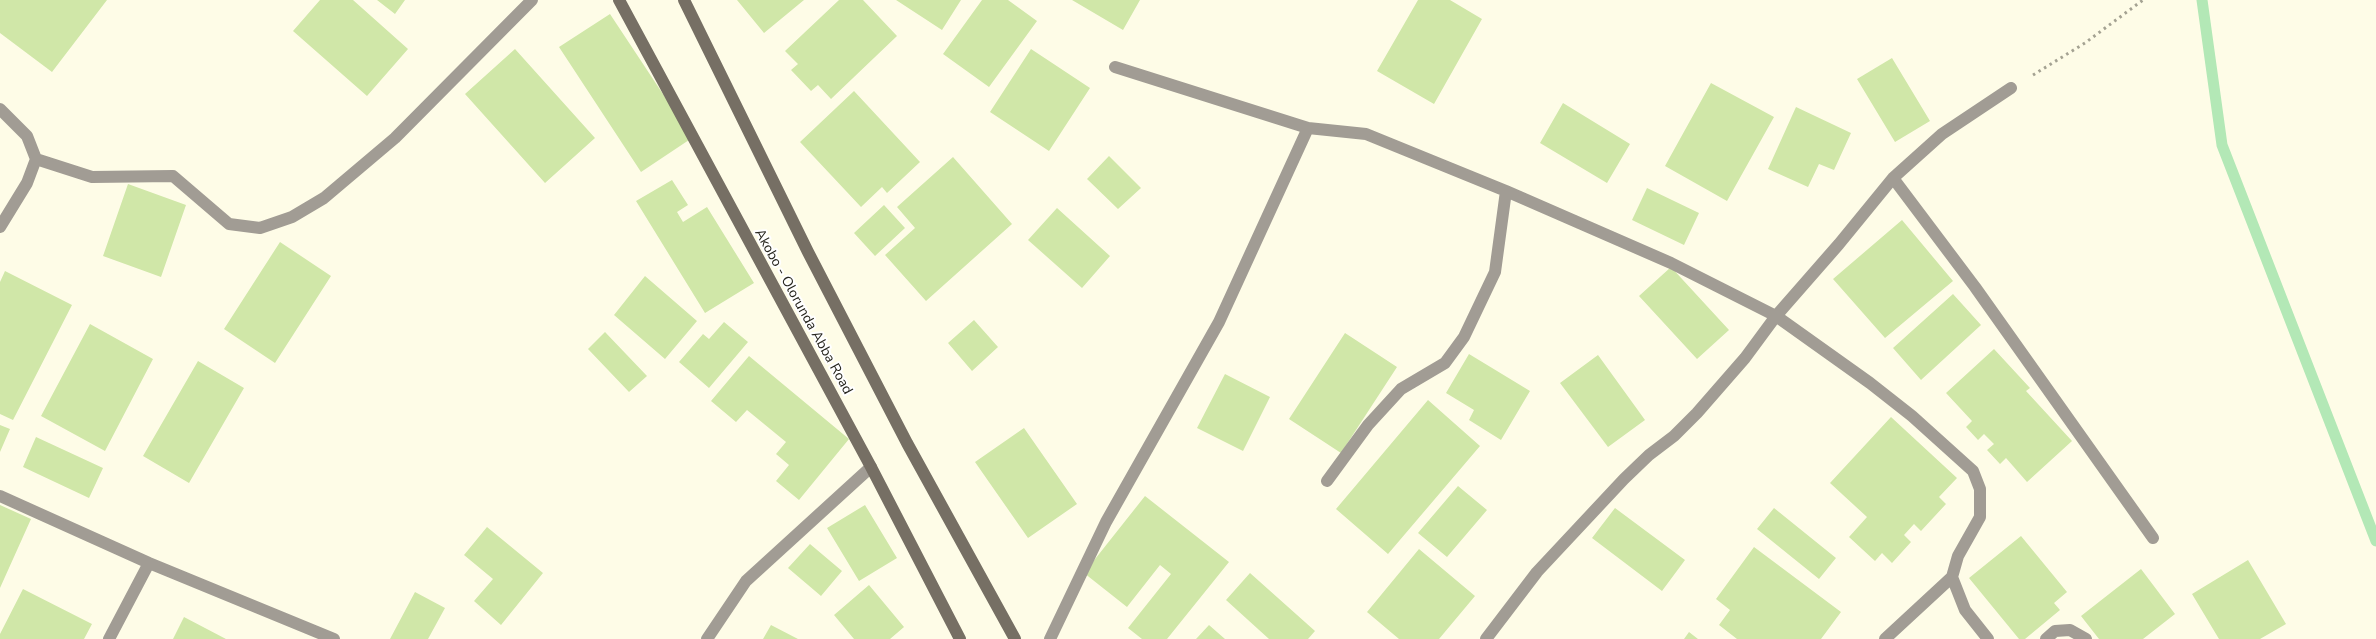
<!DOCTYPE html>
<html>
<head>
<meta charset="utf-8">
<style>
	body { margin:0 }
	canvas { display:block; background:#fefce7 }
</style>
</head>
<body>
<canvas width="2376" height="639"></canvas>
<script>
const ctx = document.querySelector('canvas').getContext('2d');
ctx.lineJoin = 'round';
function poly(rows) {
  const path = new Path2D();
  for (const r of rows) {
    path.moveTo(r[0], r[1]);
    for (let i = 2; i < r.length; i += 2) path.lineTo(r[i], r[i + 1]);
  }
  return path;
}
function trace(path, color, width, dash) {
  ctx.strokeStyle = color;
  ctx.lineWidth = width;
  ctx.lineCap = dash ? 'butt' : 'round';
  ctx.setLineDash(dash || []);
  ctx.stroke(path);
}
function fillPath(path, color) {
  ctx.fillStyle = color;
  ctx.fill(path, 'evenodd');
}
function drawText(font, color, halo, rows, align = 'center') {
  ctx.font = font + ' "Nunito Sans",sans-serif';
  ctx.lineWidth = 4;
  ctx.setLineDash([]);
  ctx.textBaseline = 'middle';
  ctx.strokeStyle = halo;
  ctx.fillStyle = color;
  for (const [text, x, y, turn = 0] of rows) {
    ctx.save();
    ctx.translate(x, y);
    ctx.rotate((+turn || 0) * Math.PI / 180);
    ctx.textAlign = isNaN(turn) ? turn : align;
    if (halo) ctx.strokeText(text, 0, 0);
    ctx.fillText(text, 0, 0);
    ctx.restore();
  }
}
trace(poly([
	[2202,0,2222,145,2376,541]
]), '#b3e8b6', 11);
fillPath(poly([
	[0,0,107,0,52,72,0,33],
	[320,0,353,0,408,49,367,96,293,31],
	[377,0,405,0,395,14],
	[737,0,804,0,764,33],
	[839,0,863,0,897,36,831,99,818,85,811,91,791,70,798,64,785,51],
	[896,0,961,0,942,30],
	[982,0,1008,0,1037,21,989,87,943,54],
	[1072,0,1140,0,1123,30],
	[1418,0,1450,0,1482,19,1434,104,1377,71],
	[610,14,692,138,641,172,559,47],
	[515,49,595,138,545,183,465,94],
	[1031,49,1090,88,1049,151,990,112],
	[1892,58,1930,121,1895,142,1857,79],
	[1711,83,1774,117,1727,201,1665,166],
	[854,91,920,162,887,193,882,187,861,207,800,142],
	[1563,103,1630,144,1607,183,1540,143],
	[1796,107,1851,133,1834,170,1819,164,1808,187,1768,169],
	[1109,156,1141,188,1118,209,1087,179],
	[953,157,1012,224,926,301,885,255,915,228,897,207],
	[672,180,688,205,677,212,683,222,707,207,754,283,705,313,636,201],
	[128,184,186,205,161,277,103,256],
	[1647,188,1699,213,1684,245,1632,220],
	[884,205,905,228,875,256,854,233],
	[1057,208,1110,256,1082,288,1028,240],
	[1902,220,1953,281,1885,338,1833,279],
	[280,242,331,276,275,363,224,329],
	[1671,267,1729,330,1697,359,1639,296],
	[5,271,72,305,13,420,0,414,0,282],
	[645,276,697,321,665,359,614,315],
	[1953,294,1981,325,1921,380,1893,348],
	[974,320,998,347,972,371,948,343],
	[724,322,748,342,709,388,679,362,703,334,709,339],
	[90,324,153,359,105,451,41,416],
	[605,332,647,376,629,392,588,349],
	[1345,333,1397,367,1341,453,1289,419],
	[1994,349,2030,388,2026,391,2072,441,2027,482,2006,458,2000,464,1987,450,1994,444,1984,434,1978,440,1966,427,1972,421,1946,393],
	[1469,354,1530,391,1501,440,1469,420,1474,410,1446,393],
	[1598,355,1645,420,1608,447,1560,383],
	[749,356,849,439,799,500,776,481,789,465,776,454,786,442,747,410,736,422,711,401],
	[198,361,244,388,189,483,143,456],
	[1225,374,1270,397,1243,451,1197,428],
	[1428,400,1480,446,1388,554,1336,509],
	[1891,417,1957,478,1939,497,1946,504,1921,531,1914,524,1904,535,1911,542,1892,563,1882,553,1875,561,1849,537,1867,517,1830,483],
	[0,425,10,429,0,452],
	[1024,428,1077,504,1028,538,975,462],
	[36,437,103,468,89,498,23,467],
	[1458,486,1487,510,1447,557,1418,533],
	[1145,496,1229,562,1167,639,1142,639,1128,628,1171,574,1160,565,1127,607,1084,573],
	[0,505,31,519,0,588],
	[865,505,897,558,859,581,827,528],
	[1615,508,1685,560,1662,591,1592,538],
	[1774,508,1836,558,1819,579,1757,529],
	[487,527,543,573,501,625,474,601,493,579,464,555],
	[2021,536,2067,592,2054,603,2060,610,2025,639,2019,639,1969,578],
	[810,544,842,571,821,596,788,568],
	[1754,547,1841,612,1821,639,1737,639,1719,625,1730,610,1716,599],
	[1419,549,1475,596,1439,639,1399,639,1367,612],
	[2248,560,2286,624,2260,639,2219,639,2192,594],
	[2141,569,2175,614,2143,639,2099,639,2081,616],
	[1250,573,1315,631,1308,639,1269,639,1226,600],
	[869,585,904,627,890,639,854,639,834,615],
	[23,589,92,624,84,639,0,639,0,634],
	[415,592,445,608,428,639,390,639],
	[184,617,226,639,173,639],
	[771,625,798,639,763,639],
	[1209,625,1225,639,1196,639],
	[1689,632,1698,639,1684,639]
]), '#d0e7a8');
trace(poly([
	[2033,75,2085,43,2143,0]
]), '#a4a292', 3, [2.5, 4]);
trace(poly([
	[1115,67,1308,128,1366,134,1506,191,1671,263,1776,316,1870,383,1912,416,1973,471,1980,489,1980,517,1958,556,1952,577,1965,610,1988,639],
	[0,109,27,136,36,159,27,183,0,227],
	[36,159,92,177,173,176,229,224,260,228,292,217,324,198,395,138,532,0],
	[1893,178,1975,287,2153,538],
	[1327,481,1368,425,1401,389,1445,363,1464,337,1495,272,1506,191],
	[0,496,149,563,334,639],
	[109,639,149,563],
	[707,639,746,581,871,467],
	[1050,639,1106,522,1219,322,1308,128],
	[1486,639,1537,572,1624,479,1649,455,1674,436,1697,413,1745,358,1776,316,1839,244,1893,178,1942,134,2011,88],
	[1885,639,1952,577],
	[2046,639,2055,631,2070,630,2086,639]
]), '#a19c94', 12);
trace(poly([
	[619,0,871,467,960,639],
	[684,0,808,252,907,443,1015,639]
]), '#766f64', 12);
drawText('14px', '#25241c', '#fff', [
	["Akobo - Olorunda Abba Road",803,312,61]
]);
</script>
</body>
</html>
